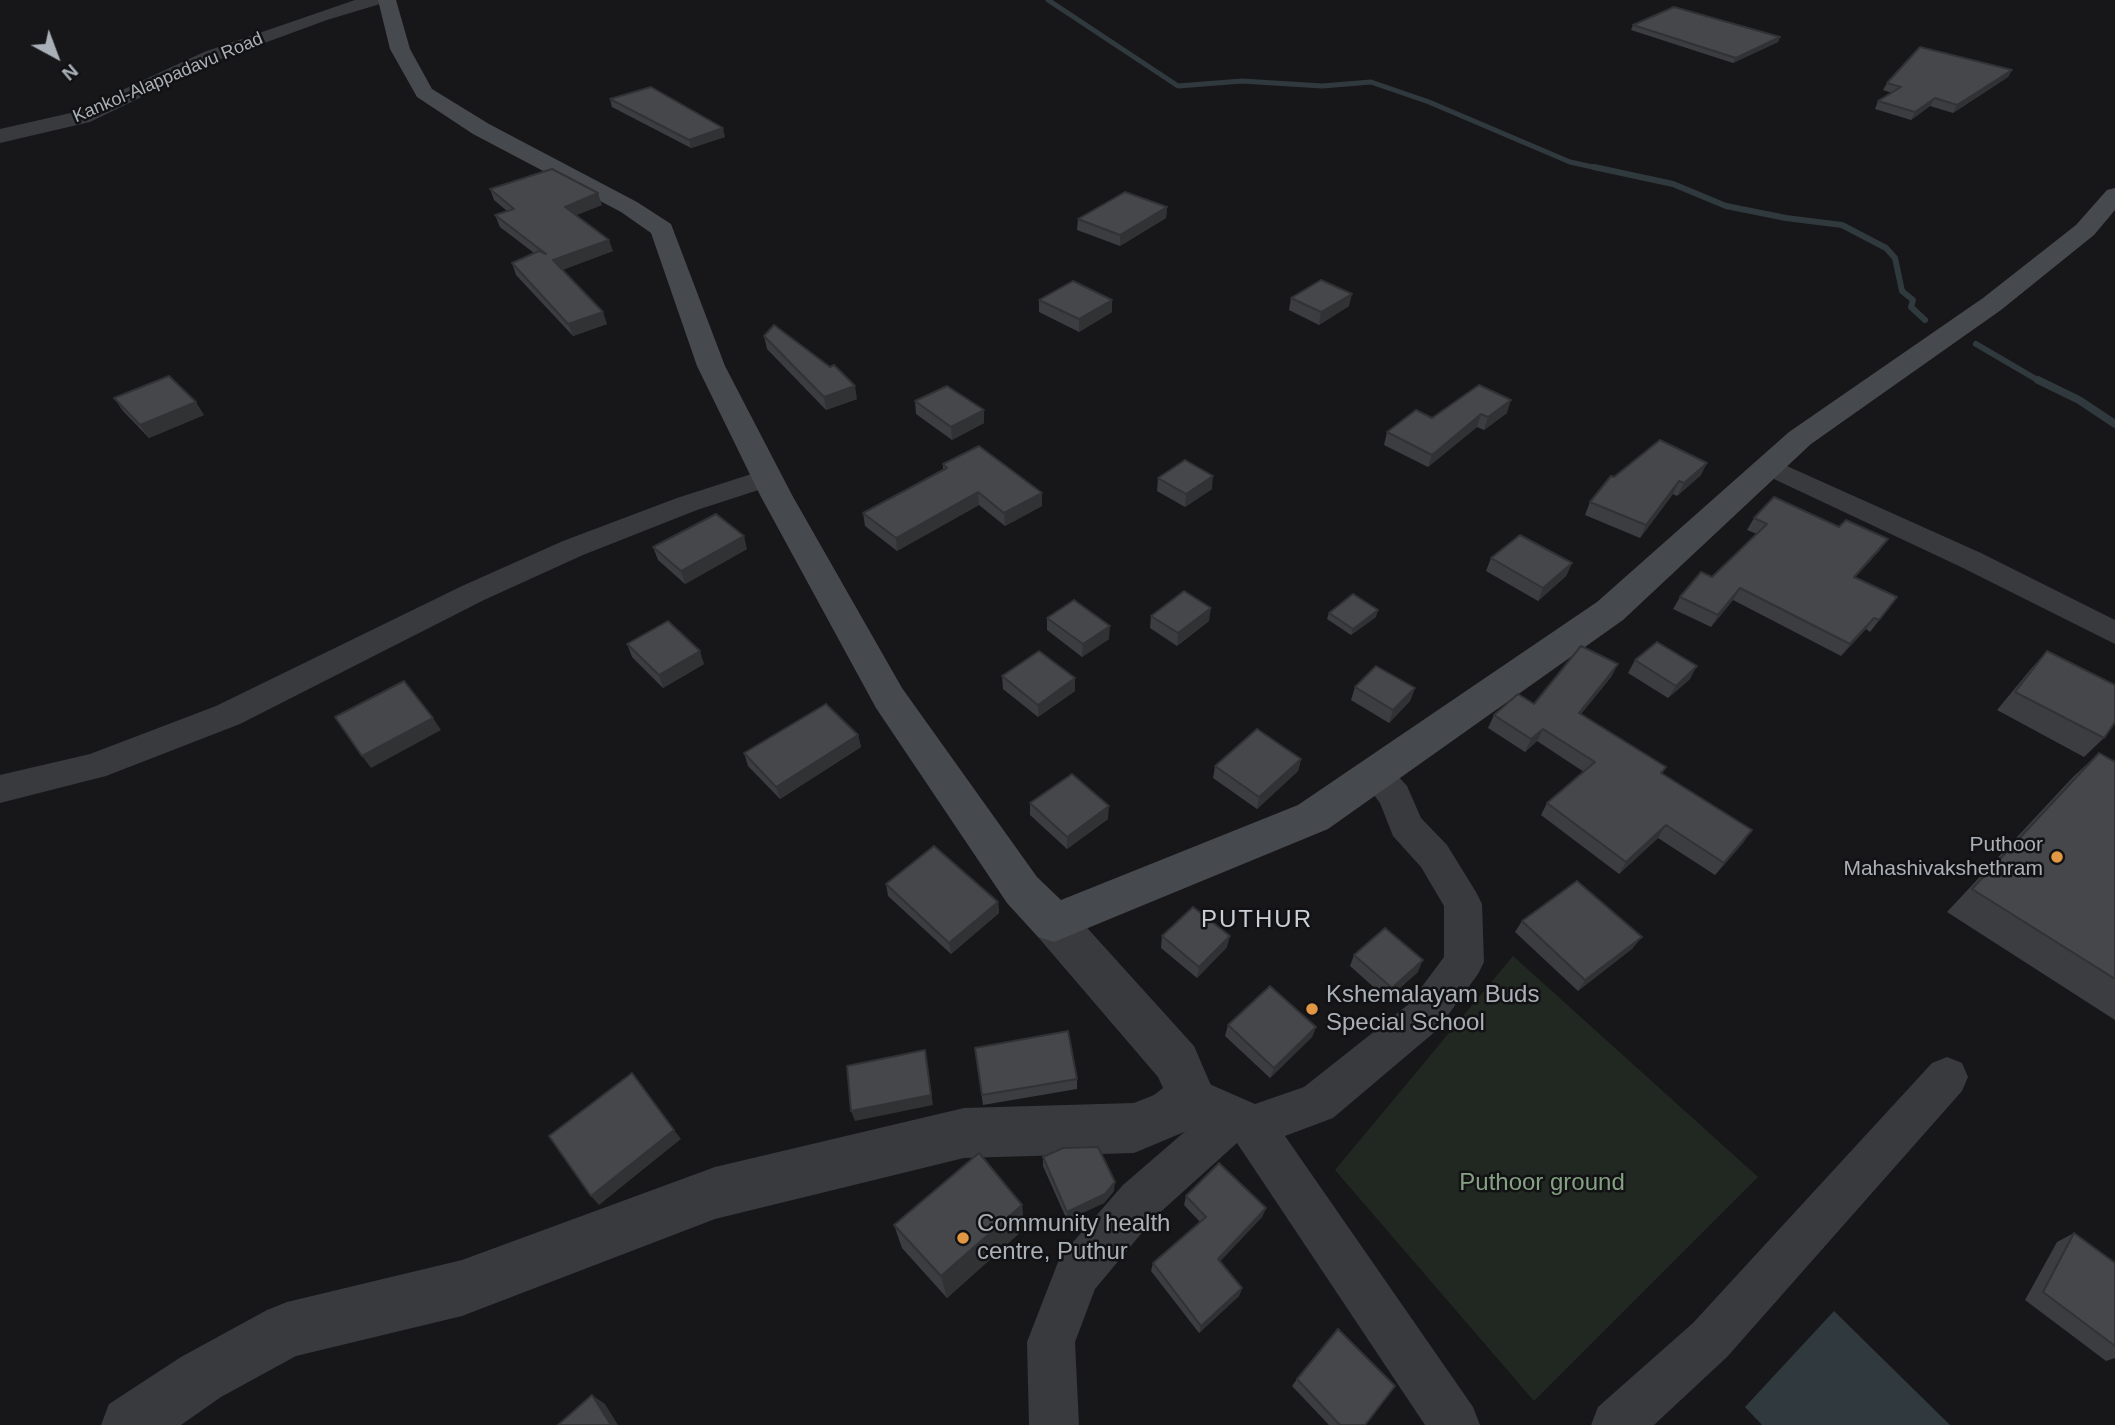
<!DOCTYPE html>
<html>
<head>
<meta charset="utf-8">
<style>
	body { margin:0 }
	#map { position:relative; width:2115px; height:1425px; overflow:hidden; background:#171719; font-family:Arial,sans-serif }
	canvas { display:block }
	.north { position:absolute; left:21px; top:21px; width:70px; height:70px; -webkit-text-stroke:5px #121214; paint-order:stroke; rotate:139deg; font-size:19px; font-weight:700; line-height:28px; text-align:center; color:#aab0b7 }
	.north::after { content:''; display:block; margin:auto; width:24px; height:32px; background:#aab0b7; clip-path:polygon(50% 0,100% 100%,50% 72%,0 100%) }
</style>
</head>
<body>
<div id="map">
<canvas width="2115" height="1425"></canvas>
<div class="north">N</div>
</div>
<script>
const ctx = document.querySelector('canvas').getContext('2d');
ctx.lineJoin = 'round';
function fillPath(path, color) {
  ctx.fillStyle = color;
  ctx.fill(path, 'evenodd');
}
function poly(rows) {
  const path = new Path2D();
  for (const r of rows) {
    path.moveTo(r[0], r[1]);
    for (let i = 2; i < r.length; i += 2) path.lineTo(r[i], r[i + 1]);
  }
  return path;
}
function trace(path, color, width, dash) {
  ctx.strokeStyle = color;
  ctx.lineWidth = width;
  ctx.lineCap = dash ? 'butt' : 'round';
  ctx.setLineDash(dash || []);
  ctx.stroke(path);
}
function drawText(font, color, halo, rows, align = 'center') {
  ctx.font = font + ' Arial,sans-serif';
  ctx.lineWidth = 5;
  ctx.setLineDash([]);
  ctx.textBaseline = 'middle';
  ctx.strokeStyle = halo;
  ctx.fillStyle = color;
  for (const [text, x, y, turn = 0] of rows) {
    ctx.save();
    ctx.translate(x, y);
    ctx.rotate((+turn || 0) * Math.PI / 180);
    ctx.textAlign = isNaN(turn) ? turn : align;
    if (halo) ctx.strokeText(text, 0, 0);
    ctx.fillText(text, 0, 0);
    ctx.restore();
  }
}
fillPath(poly([
	[1513,956,1758,1177,1534,1401,1335,1170]
]), '#212821');
fillPath(poly([
	[1834,1311,1950,1425,1762,1425,1745,1407]
]), '#303a3e');
trace(poly([
	[1048,0,1178,86,1242,81,1322,86,1371,82,1429,102,1570,162,1602,169]
]), '#303a3e', 5);
trace(poly([
	[1594,167,1673,184,1726,206,1786,218,1842,225,1886,248,1895,258,1902,291,1913,300,1911,307,1925,320],
	[1976,344,2041,382]
]), '#303a3e', 6);
trace(poly([
	[2038,380,2079,400,2115,424]
]), '#303a3e', 8);
fillPath(poly([
	[1769,458,1981,553,2115,620,2115,644,1961,567,1759,472,1755,466,1759,460,1769,458],
	[767,469,777,472,781,478,777,484,697,510,583,555,484,600,240,724,106,776,0,803,0,775,90,754,216,706,462,586,563,541,677,498,767,469],
	[1375,760,1387,764,1407,786,1421,818,1447,845,1476,892,1482,904,1484,962,1478,974,1437,1030,1333,1118,1285,1136,1473,1407,1480,1425,1425,1425,1237,1143,1155,1217,1095,1289,1075,1342,1079,1425,1029,1425,1027,1342,1060,1257,1123,1185,1197,1121,1176,1112,1170,1097,1176,1082,1191,1076,1255,1104,1304,1087,1409,1004,1444,957,1444,906,1421,867,1393,836,1380,803,1358,774,1363,764,1375,760],
	[1947,1057,1962,1063,1968,1077,1962,1091,1727,1357,1654,1425,1591,1425,1598,1407,1693,1323,1932,1063,1947,1057]
]), '#383a3d');
fillPath(poly([
	[355,0,383,0,380,4,327,20,218,60,90,122,0,143,0,129,75,112,204,52,355,0],
	[1054,904,1070,909,1194,1046,1216,1097,1209,1114,1189,1130,1134,1153,964,1158,715,1219,462,1316,296,1356,221,1397,181,1425,101,1425,109,1404,181,1357,267,1310,287,1302,462,1260,715,1167,964,1108,1134,1103,1154,1095,1163,1088,1158,1077,1038,937,1032,923,1038,909,1054,904]
]), '#383a3d');
fillPath(poly([
	[378,0,396,0,410,49,432,89,489,124,637,202,671,224,725,366,792,495,902,688,1037,877,1061,900,1298,805,1597,602,1789,432,1983,298,2076,225,2107,190,2115,188,2115,210,2094,235,2001,310,1811,444,1623,620,1328,829,1054,942,1038,937,1007,903,876,708,760,495,697,366,651,233,621,212,473,134,417,97,390,49,378,0]
]), '#46494d');
fillPath(poly([
	[1633,25,1780,37,1778,42,1733,63,1631,30],
	[2012,70,2008,77,1953,113,1930,106,1911,120,1875,109,1878,101,1892,93,1883,90,1887,83],
	[610,99,725,137,691,148,612,107],
	[490,189,602,205,576,215,613,251,562,270,607,324,573,336,516,275,512,263,534,253,500,227,495,215,507,211,494,200],
	[1167,207,1166,218,1120,246,1077,230,1078,219],
	[1291,298,1349,306,1319,325,1289,310],
	[1039,300,1112,312,1079,332,1039,312],
	[764,336,857,399,826,410,767,349],
	[114,398,204,415,149,438,123,411],
	[915,401,984,410,984,423,952,440,916,414],
	[1507,413,1484,430,1477,427,1428,467,1384,445,1387,432,1432,418],
	[943,464,1042,493,1042,506,1005,526,979,505,897,551,865,526,863,513,943,469],
	[1701,475,1677,496,1673,494,1640,538,1585,515,1590,502,1614,477],
	[1158,478,1212,489,1185,507,1157,491],
	[1754,518,1839,527,1888,539,1879,551,1855,577,1897,597,1870,632,1866,629,1841,656,1733,600,1711,627,1673,609,1680,597,1712,577,1757,534,1747,530],
	[653,547,747,549,685,584,658,560],
	[1491,558,1572,563,1566,576,1538,601,1486,571],
	[1329,613,1376,617,1351,635,1327,619],
	[1151,616,1209,621,1177,646,1150,628],
	[1047,618,1109,639,1082,657,1047,630],
	[627,644,704,664,663,688,632,657],
	[2047,651,2104,738,2084,757,1997,710,2030,670],
	[1635,660,1690,679,1668,698,1628,673],
	[1618,664,1611,677,1581,714,1666,767,1662,774,1743,843,1715,875,1658,838,1619,874,1541,815,1547,803,1584,772,1537,741,1525,752,1488,728,1494,715,1534,704],
	[1002,676,1075,691,1038,717,1003,689],
	[1355,687,1415,688,1410,701,1389,723,1351,700],
	[858,735,861,747,780,799,748,766,744,753],
	[2099,753,2115,762,2115,1020,1947,912,2073,777],
	[1301,759,1298,771,1257,809,1213,778,1215,766],
	[1030,803,1108,819,1067,849,1030,815],
	[886,884,998,902,999,913,951,954,888,896],
	[1522,921,1633,948,1578,991,1515,932],
	[1162,936,1227,947,1197,978,1161,948],
	[1354,955,1418,972,1387,999,1350,966],
	[1228,1025,1316,1027,1312,1037,1270,1078,1225,1036],
	[975,1048,1077,1079,1077,1089,983,1105],
	[1043,1157,1114,1191,1104,1203,1067,1220,1043,1166],
	[1186,1196,1266,1208,1262,1217,1220,1261,1242,1288,1239,1296,1199,1333,1151,1271,1153,1263,1200,1222,1184,1205],
	[1022,1205,1024,1229,947,1298,902,1248,894,1225],
	[2074,1233,2115,1263,2115,1358,2106,1361,2025,1300,2057,1242],
	[1297,1379,1365,1425,1329,1425,1292,1386]
]), '#3c3d40');
fillPath(poly([
	[1780,37,1778,42,1733,63,1736,58],
	[2012,70,2008,77,1953,113,1957,105],
	[1935,98,1930,106,1911,120,1915,112],
	[723,128,725,137,691,148,689,140],
	[598,193,602,205,569,218,565,207],
	[1167,207,1166,218,1120,246,1120,235],
	[609,240,613,251,557,272,553,260],
	[1352,294,1349,306,1319,325,1321,312],
	[1112,300,1112,312,1079,332,1079,319],
	[603,312,607,324,573,336,568,324],
	[855,386,857,399,826,410,824,397],
	[1511,400,1507,413,1484,430,1488,417],
	[196,402,204,415,149,438,140,425],
	[984,410,984,423,952,440,951,427],
	[1481,414,1477,427,1428,467,1432,455],
	[1707,463,1701,475,1677,496,1684,483],
	[1213,476,1212,489,1185,507,1186,494],
	[1679,481,1673,494,1640,538,1646,525],
	[978,492,979,505,897,551,896,538],
	[1042,493,1042,506,1005,526,1004,513],
	[744,536,747,549,685,584,681,571],
	[1888,539,1879,551,1845,589,1854,577],
	[1572,563,1566,576,1538,601,1543,588],
	[1740,588,1733,600,1711,627,1718,615],
	[1211,608,1209,621,1177,646,1178,633],
	[1378,610,1376,617,1351,635,1353,629],
	[1874,618,1866,629,1841,656,1850,644],
	[1110,626,1109,639,1082,657,1083,644],
	[700,651,704,664,663,688,659,675],
	[1618,664,1611,677,1572,725,1579,713],
	[1697,666,1690,679,1668,698,1676,686],
	[1075,678,1075,691,1038,717,1038,705],
	[1415,688,1410,701,1389,723,1393,710],
	[433,718,441,730,371,768,362,756],
	[1543,729,1537,741,1525,752,1531,739],
	[858,735,861,747,780,799,776,787],
	[1301,759,1298,771,1257,809,1259,797],
	[1109,806,1108,819,1067,849,1067,837],
	[1666,825,1658,838,1619,874,1626,862],
	[1752,830,1743,843,1715,875,1724,863],
	[998,902,999,913,951,954,949,943],
	[1230,936,1227,947,1197,978,1199,967],
	[1642,937,1633,948,1578,991,1585,980],
	[1423,960,1418,972,1387,999,1392,988],
	[1316,1027,1312,1037,1270,1078,1274,1068],
	[925,1050,933,1105,855,1121,851,1111],
	[674,1130,681,1139,599,1205,591,1196],
	[1115,1182,1114,1191,1104,1203,1067,1220,1067,1212],
	[1022,1205,1024,1229,947,1298,941,1276],
	[1266,1208,1262,1217,1215,1267,1218,1259],
	[1242,1288,1239,1296,1199,1333,1201,1326],
	[592,1395,605,1404,618,1425,611,1425]
]), '#313234');
const building = poly([
	[1674,7,1780,37,1736,58,1633,25,1674,7],
	[1920,47,2012,70,1957,105,1935,98,1915,112,1878,101,1901,87,1887,83,1920,47],
	[651,87,723,128,689,140,610,99,651,87],
	[552,169,598,193,565,207,609,240,553,260,603,312,568,324,512,263,539,251,546,254,495,215,514,209,490,189,552,169],
	[1125,192,1167,207,1120,235,1078,219,1125,192],
	[1321,280,1352,294,1321,312,1291,298,1321,280],
	[1073,281,1112,300,1079,319,1039,300,1073,281],
	[774,325,830,367,834,365,855,386,824,397,764,336,774,325],
	[169,376,196,402,140,425,114,398,169,376],
	[1479,385,1511,400,1488,417,1481,414,1432,455,1387,432,1416,410,1432,418,1479,385],
	[947,386,984,410,951,427,915,401,947,386],
	[1660,440,1707,463,1684,483,1679,481,1646,525,1590,502,1611,476,1614,477,1660,440],
	[979,446,1042,493,1004,513,978,492,896,538,863,513,947,468,943,464,979,446],
	[1185,460,1213,476,1186,494,1158,478,1185,460],
	[1774,497,1839,527,1846,520,1888,539,1854,577,1897,597,1879,620,1874,618,1850,644,1740,588,1718,615,1680,597,1701,572,1712,577,1767,524,1754,518,1774,497],
	[716,514,744,536,681,571,653,547,716,514],
	[1520,535,1572,563,1543,588,1491,558,1520,535],
	[1184,591,1211,608,1178,633,1151,616,1184,591],
	[1353,594,1378,610,1353,629,1329,613,1353,594],
	[1074,600,1110,626,1083,644,1047,618,1074,600],
	[668,621,700,651,659,675,627,644,668,621],
	[1657,642,1697,666,1676,686,1635,660,1657,642],
	[1581,646,1618,664,1579,713,1666,767,1661,773,1752,830,1724,863,1666,825,1626,862,1547,803,1595,762,1543,729,1531,739,1494,715,1518,694,1534,704,1581,646],
	[1039,651,1075,678,1038,705,1002,676,1039,651],
	[2047,651,2115,685,2115,722,2104,738,2015,692,2047,651],
	[1376,666,1415,688,1393,710,1355,687,1376,666],
	[404,681,433,718,362,756,335,717,404,681],
	[826,704,858,735,776,787,744,753,826,704],
	[1257,729,1301,759,1259,797,1215,766,1257,729],
	[2099,753,2115,762,2115,979,1972,889,2099,753],
	[1072,774,1109,806,1067,837,1030,803,1072,774],
	[934,846,998,902,949,943,886,884,934,846],
	[1577,881,1642,937,1585,980,1522,921,1577,881],
	[1193,907,1230,936,1199,967,1162,936,1193,907],
	[1385,928,1423,960,1392,988,1354,955,1385,928],
	[1270,986,1316,1027,1274,1068,1228,1025,1270,986],
	[1068,1031,1077,1079,982,1095,975,1048,1068,1031],
	[925,1050,931,1095,851,1111,847,1066,925,1050],
	[632,1073,674,1130,591,1196,549,1136,632,1073],
	[1098,1147,1115,1182,1105,1194,1067,1212,1043,1157,1063,1148,1098,1147],
	[979,1153,1022,1205,941,1276,894,1225,979,1153],
	[1219,1163,1266,1208,1218,1259,1242,1288,1201,1326,1153,1263,1206,1217,1186,1196,1219,1163],
	[2074,1233,2115,1263,2115,1346,2043,1292,2074,1233],
	[1338,1329,1395,1386,1365,1425,1340,1425,1297,1379,1338,1329],
	[592,1395,611,1425,558,1425,592,1395]
]);
fillPath(building, '#46474b');
trace(building, '#313234', 2);
for (const [x, y, r, color] of [
	[2057,857,7,"#e29745"],
	[1312,1009,7,"#e29745"],
	[963,1238,7,"#e29745"]
]) {
  const dot = new Path2D();
  dot.arc(x, y, r, 0, 2 * Math.PI);
  ctx.fillStyle = color;
  ctx.fill(dot);
  trace(dot, '#121214', 2.5);
}
drawText('18px', '#aab0b7', '#121214', [
	["Kankol-Alappadavu Road",168,78,-23]
]);
drawText('21px', '#aab0b7', '#121214', [
	["Puthoor",2043,845],
	["Mahashivakshethram",2043,869]
], 'right');
ctx.letterSpacing = '2px';
drawText('24px', '#cbcfd4', '#121214', [
	["PUTHUR",1257,920]
]);
ctx.letterSpacing = '0px';
drawText('24px', '#aab0b7', '#121214', [
	["Kshemalayam Buds",1326,995],
	["Special School",1326,1023],
	["Community health",977,1224],
	["centre, Puthur",977,1252]
], 'left');
drawText('24px', '#85a183', '#121214', [
	["Puthoor ground",1542,1183]
]);
</script>
</body>
</html>
